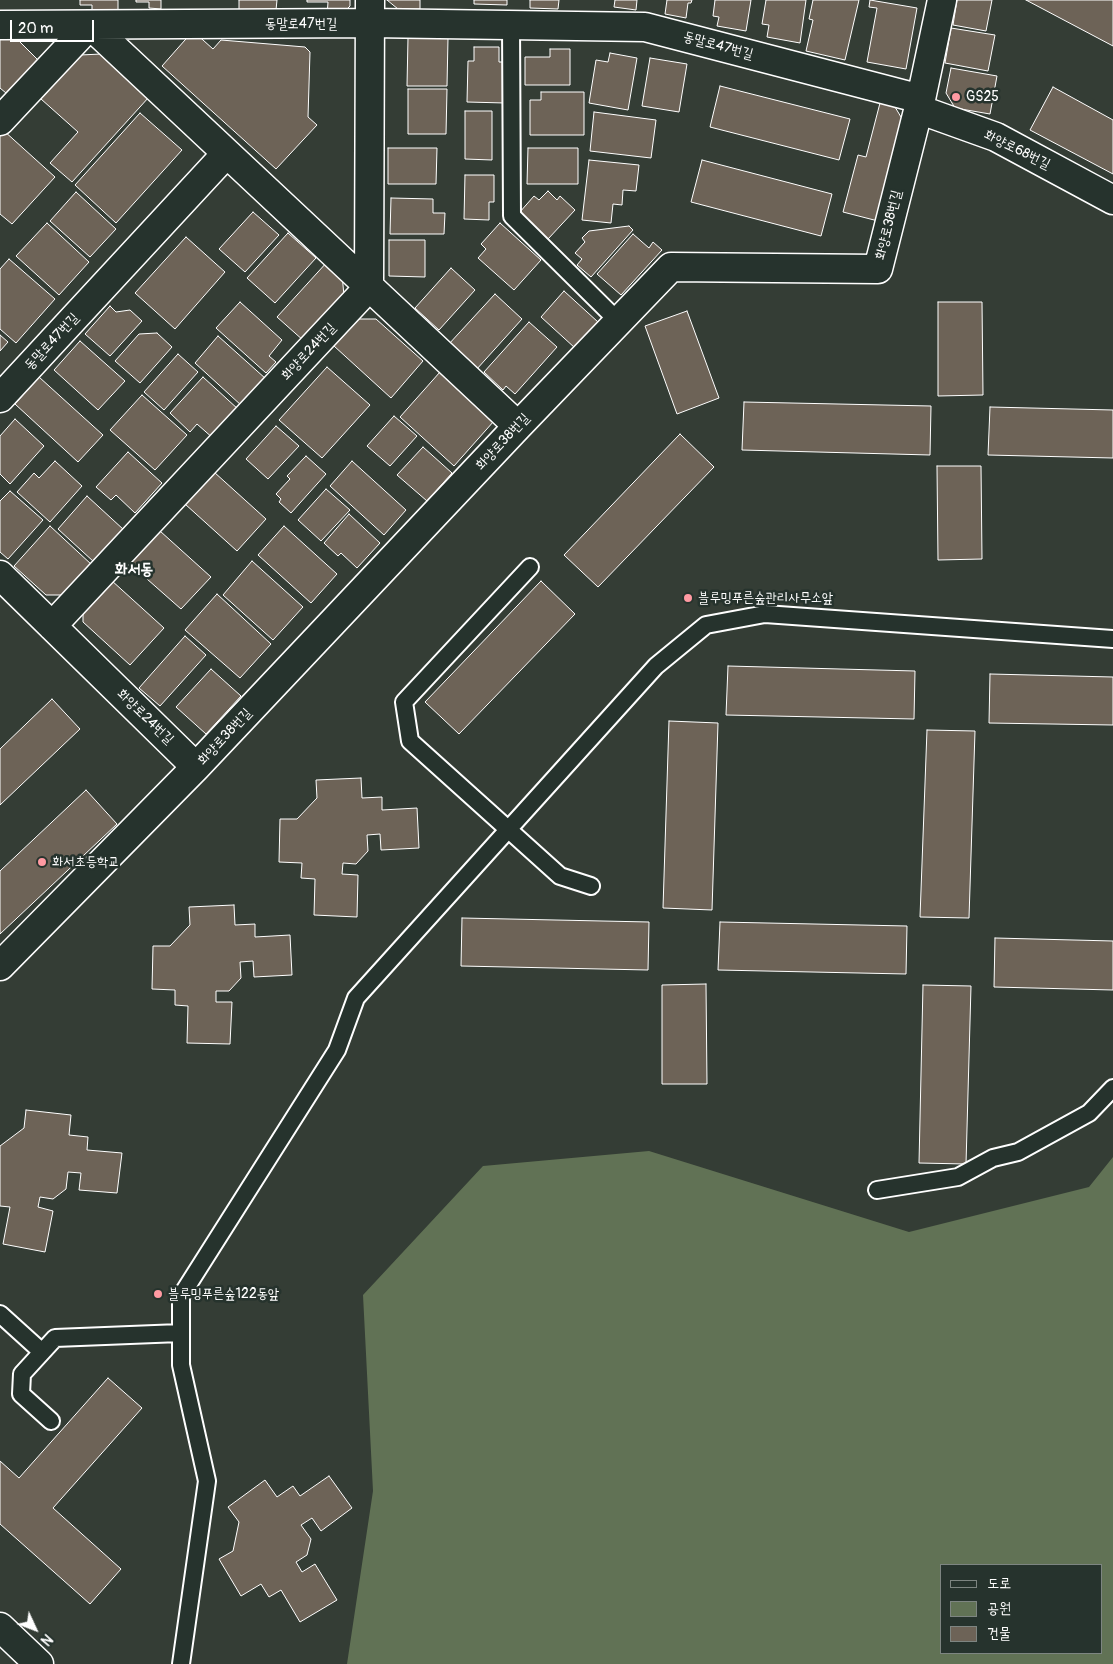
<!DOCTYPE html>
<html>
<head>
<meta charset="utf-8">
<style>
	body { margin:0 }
	#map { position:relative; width:1113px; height:1664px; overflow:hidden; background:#343d35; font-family:Pangolin,"Poor Story",sans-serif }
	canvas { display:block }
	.legend { position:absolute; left:940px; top:1564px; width:162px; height:90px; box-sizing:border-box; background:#26332d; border:1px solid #7d8581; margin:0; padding:6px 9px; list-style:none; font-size:15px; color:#fff }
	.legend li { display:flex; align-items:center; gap:10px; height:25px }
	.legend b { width:25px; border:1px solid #7d8581 }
	.north { position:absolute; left:10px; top:1604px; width:50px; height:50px; -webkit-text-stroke:4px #26332d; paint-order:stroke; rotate:133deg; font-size:14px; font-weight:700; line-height:20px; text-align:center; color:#fff }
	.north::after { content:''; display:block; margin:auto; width:18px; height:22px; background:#fff; clip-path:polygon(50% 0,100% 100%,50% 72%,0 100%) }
	.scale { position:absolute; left:10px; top:20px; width:84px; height:22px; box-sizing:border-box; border:2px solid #fff; border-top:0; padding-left:6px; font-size:15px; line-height:18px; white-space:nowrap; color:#fff; -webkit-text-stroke:4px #26332d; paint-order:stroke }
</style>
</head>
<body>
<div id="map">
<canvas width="1113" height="1664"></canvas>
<ul class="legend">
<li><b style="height:6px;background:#26332d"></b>도로</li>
<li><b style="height:14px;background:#617255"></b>공원</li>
<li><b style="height:14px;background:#6d6357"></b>건물</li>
</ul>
<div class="north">N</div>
<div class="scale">20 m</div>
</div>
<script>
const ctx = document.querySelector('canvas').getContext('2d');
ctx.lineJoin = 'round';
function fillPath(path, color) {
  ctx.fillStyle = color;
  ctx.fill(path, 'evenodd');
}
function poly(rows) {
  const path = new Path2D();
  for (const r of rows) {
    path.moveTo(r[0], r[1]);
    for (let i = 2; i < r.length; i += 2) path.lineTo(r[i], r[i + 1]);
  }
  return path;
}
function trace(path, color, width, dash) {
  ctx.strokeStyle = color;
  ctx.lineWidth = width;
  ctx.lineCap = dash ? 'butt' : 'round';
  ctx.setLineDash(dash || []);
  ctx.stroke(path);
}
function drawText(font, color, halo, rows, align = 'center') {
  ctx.font = font + ' Pangolin,"Poor Story",sans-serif';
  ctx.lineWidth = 5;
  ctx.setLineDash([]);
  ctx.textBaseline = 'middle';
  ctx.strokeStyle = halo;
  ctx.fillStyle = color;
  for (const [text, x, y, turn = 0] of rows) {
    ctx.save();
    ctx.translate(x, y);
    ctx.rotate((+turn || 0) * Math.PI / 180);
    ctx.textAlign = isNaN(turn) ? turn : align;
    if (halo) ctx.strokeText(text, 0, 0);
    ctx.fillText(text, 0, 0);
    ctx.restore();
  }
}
fillPath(poly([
	[649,1151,909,1232,1089,1187,1113,1157,1113,1664,347,1664,373,1491,363,1295,483,1166],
	[942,1565,1102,1565,1102,1653,942,1653]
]), '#617255');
const building = poly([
	[80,0,118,0,118,10,92,10,92,5,80,5,80,0],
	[136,0,161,0,161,9,149,8,149,2,136,2,136,0],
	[239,0,277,0,276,10,239,10,239,0],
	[307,0,350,0,350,6,340,16,327,16,328,2,307,2,307,0],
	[387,0,420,0,420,9,398,9,387,0],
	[474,0,507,0,507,5,474,4,474,0],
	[530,0,559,0,558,9,530,8,530,0],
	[615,0,637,0,636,10,614,7,615,0],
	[667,0,692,0,691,3,688,3,686,18,665,14,667,0],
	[715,0,751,0,746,31,717,26,719,17,713,16,715,0],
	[766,0,806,0,800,43,767,37,769,25,762,24,766,0],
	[813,0,859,0,845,60,806,51,813,20,809,19,813,0],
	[870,0,917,8,906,69,867,62,877,8,869,7,870,0],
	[957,0,992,0,986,31,953,25,957,0],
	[1026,0,1113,0,1113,46,1026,0],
	[951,28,995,35,988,71,945,63,951,28],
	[0,29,8,30,38,60,6,93,0,88,0,29],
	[193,31,213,49,221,40,305,47,310,52,308,117,317,125,276,169,162,66,193,31],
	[408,38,448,38,447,86,407,86,408,38],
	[474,47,499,47,499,62,506,62,505,103,467,102,468,61,474,61,474,47],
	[550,49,570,49,570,85,525,85,525,57,550,57,550,49],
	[610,53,637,58,628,110,589,103,596,60,608,62,610,53],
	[102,54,149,97,72,182,50,163,78,132,41,99,80,55,102,54],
	[650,58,687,64,679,112,642,106,650,58],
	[951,68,997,76,990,114,955,108,946,93,951,68],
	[720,86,850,119,839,160,710,127,720,86],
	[1053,87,1113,120,1113,174,1030,130,1053,87],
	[408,89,447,89,446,134,408,134,408,89],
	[541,92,584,92,584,135,530,135,530,100,541,100,541,92],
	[880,103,895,107,904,122,878,221,843,212,858,155,866,157,880,103],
	[465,111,492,111,492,160,465,159,465,111],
	[594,112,656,120,651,158,590,151,594,112],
	[140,113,182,150,116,223,75,185,140,113],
	[3,130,55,177,12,224,0,214,0,134,3,130],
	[388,148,437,148,436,184,388,184,388,148],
	[528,148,578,148,578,184,527,184,528,148],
	[589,160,639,165,636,191,623,190,622,205,613,204,611,223,582,220,589,160],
	[702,160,832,194,821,236,691,202,702,160],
	[465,175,494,175,494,202,489,202,489,220,464,219,465,175],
	[548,191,557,200,560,196,575,210,548,239,519,213,534,196,539,200,548,191],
	[76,192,116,229,90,257,50,221,76,192],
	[391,198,433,199,433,213,445,213,444,234,390,234,391,198],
	[253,212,279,235,245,272,219,249,253,212],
	[47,223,89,262,59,295,16,256,47,223],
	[500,223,541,260,514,290,478,258,486,249,481,244,500,223],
	[629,226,633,230,591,277,577,265,582,259,575,253,585,242,582,238,589,231,629,226],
	[288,233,316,258,275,303,247,278,288,233],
	[633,234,649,248,653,242,662,250,621,295,597,274,633,234],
	[186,237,225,272,175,329,135,293,186,237],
	[389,240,425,240,425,277,389,276,389,240],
	[9,259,55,299,16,343,0,329,0,269,9,259],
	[328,261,342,274,344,296,304,341,277,317,328,261],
	[451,268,475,290,439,330,415,308,451,268],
	[564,291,598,322,575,348,541,317,564,291],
	[495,294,522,319,476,370,448,345,495,294],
	[240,302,282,340,269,356,276,362,266,373,216,328,240,302],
	[938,302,982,302,983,395,938,396,938,302],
	[110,306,116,312,130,310,142,321,110,356,85,334,110,306],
	[687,311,719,398,677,414,645,326,687,311],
	[359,319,376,319,423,361,391,398,334,346,359,319],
	[529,322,557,347,515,394,506,386,503,390,484,372,529,322],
	[157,333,172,347,140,383,115,361,139,334,157,333],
	[0,335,8,342,0,351,0,335],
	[218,336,266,379,242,406,195,363,218,336],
	[80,341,125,381,98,410,54,370,80,341],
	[178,354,198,372,164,410,144,392,178,354],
	[327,367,370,405,322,458,279,420,327,367],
	[440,372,494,421,454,466,400,417,440,372],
	[39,377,103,435,78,462,15,404,39,377],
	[203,377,239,410,214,439,197,424,190,432,170,413,203,377],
	[142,395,187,435,155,470,110,430,142,395],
	[744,402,931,406,930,455,742,450,744,402],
	[990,407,1113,410,1113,458,988,455,990,407],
	[394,416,417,436,390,466,367,446,394,416],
	[15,419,44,446,10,484,0,474,0,436,15,419],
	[276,426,299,446,268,479,246,459,276,426],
	[680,434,714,467,598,587,564,555,680,434],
	[423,447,452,473,427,501,397,475,423,447],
	[128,452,162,483,135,513,116,495,111,500,96,487,128,452],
	[306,456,326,474,291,513,279,502,281,499,276,494,290,479,287,476,306,456],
	[55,461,82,486,50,522,17,492,34,473,39,478,55,461],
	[352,461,406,510,384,535,330,486,352,461],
	[937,466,981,466,982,559,938,560,937,466],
	[214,472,266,519,237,551,185,504,214,472],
	[326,489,350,510,321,541,298,520,326,489],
	[10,491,43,520,8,559,0,552,0,501,10,491],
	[87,496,124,530,94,562,58,529,87,496],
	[349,514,380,543,357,568,341,553,338,556,324,543,349,514],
	[50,526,92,565,64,595,46,595,14,566,50,526],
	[284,526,337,574,311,603,258,555,284,526],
	[160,531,211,577,181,609,130,564,160,531],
	[252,561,303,607,273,640,223,595,252,561],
	[111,580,164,628,130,665,83,622,83,611,111,580],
	[541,581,575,614,459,734,425,702,541,581],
	[217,594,271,644,240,678,185,630,217,594],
	[185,636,206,655,160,706,139,688,185,636],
	[728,666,915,671,914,719,726,715,728,666],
	[211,669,241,696,206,734,176,707,211,669],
	[990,674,1113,677,1113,725,989,723,990,674],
	[52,699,80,729,0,805,0,749,52,699],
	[669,721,718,723,712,910,663,908,669,721],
	[927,730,975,731,969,918,920,917,927,730],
	[361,778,362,798,382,797,382,810,417,808,419,848,381,850,380,834,367,835,368,851,356,864,343,863,342,874,358,875,357,917,314,915,315,879,301,878,302,863,279,862,280,819,297,819,317,798,316,780,361,778],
	[86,790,117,824,0,934,0,871,86,790],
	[234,905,235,925,255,924,255,937,290,935,292,975,254,977,253,961,240,962,241,978,229,991,216,991,216,1002,232,1002,230,1044,187,1043,188,1006,175,1005,175,990,152,989,153,946,170,946,190,925,189,907,234,905],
	[462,918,649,922,648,970,461,966,462,918],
	[720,922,907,926,906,974,718,970,720,922],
	[995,938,1113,941,1113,990,994,987,995,938],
	[706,984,707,1084,662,1084,662,985,706,984],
	[923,985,971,986,966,1164,919,1163,923,985],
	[26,1110,71,1115,69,1135,88,1137,87,1150,122,1153,117,1193,79,1190,81,1173,68,1172,66,1189,53,1199,40,1197,38,1207,53,1211,45,1252,3,1244,10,1207,0,1206,0,1146,24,1128,26,1110],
	[108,1378,142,1408,53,1508,121,1569,90,1604,0,1524,0,1461,19,1478,108,1378],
	[329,1476,352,1508,321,1531,312,1518,301,1525,311,1539,307,1555,296,1562,302,1572,315,1564,337,1600,300,1622,281,1590,269,1597,261,1584,241,1596,219,1559,233,1551,239,1522,228,1507,265,1480,277,1497,293,1486,300,1496,329,1476]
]);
fillPath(building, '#6d6357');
trace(building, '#fff', 1);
const lane = poly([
	[511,25,512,216,619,322],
	[530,567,404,702,410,741,560,876,591,886],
	[877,1190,958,1177,993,1158,1018,1152,1089,1113,1113,1088],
	[0,1314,42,1352],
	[51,1421,21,1394,22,1374,55,1338,180,1333],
	[181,1664,207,1481,181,1365,181,1296,337,1050,356,998,656,666,706,625,765,614,1113,639]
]);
const street = poly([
	[0,25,370,23,645,27,921,99],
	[918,109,996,137,1113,200],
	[0,121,90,25,518,426],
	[0,398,226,154],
	[0,575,196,767],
	[52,626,369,287,370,0],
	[0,966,196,767,518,426,671,267,878,269,921,99,942,0],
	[0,1627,39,1664]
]);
trace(lane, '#fff', 20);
trace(street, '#fff', 31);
trace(lane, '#26332d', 16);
trace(street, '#26332d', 28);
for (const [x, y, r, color] of [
	[956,97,5,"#ff9aa2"],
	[688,598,5,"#ff9aa2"],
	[42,862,5,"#ff9aa2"],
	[158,1294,5,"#ff9aa2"]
]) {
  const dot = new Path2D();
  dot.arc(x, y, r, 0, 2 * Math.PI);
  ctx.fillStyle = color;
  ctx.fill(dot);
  trace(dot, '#26332d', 2);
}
drawText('14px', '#fff', '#26332d', [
	["동말로47번길",301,24],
	["동말로47번길",718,46,15],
	["화양로68번길",1017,150,26],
	["화양로38번길",889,225,-76],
	["동말로47번길",52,342,-47],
	["화양로24번길",309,352,-47],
	["화양로38번길",503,442,-47],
	["화양로24번길",145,717,44],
	["화양로38번길",225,737,-47]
]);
drawText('14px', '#fff', '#26332d', [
	["GS25",966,97],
	["블루밍푸른숲관리사무소앞",698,598],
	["화서초등학교",52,862],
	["블루밍푸른숲122동앞",168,1294]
], 'left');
drawText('bold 16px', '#fff', '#26332d', [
	["화서동",134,570]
]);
</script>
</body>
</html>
